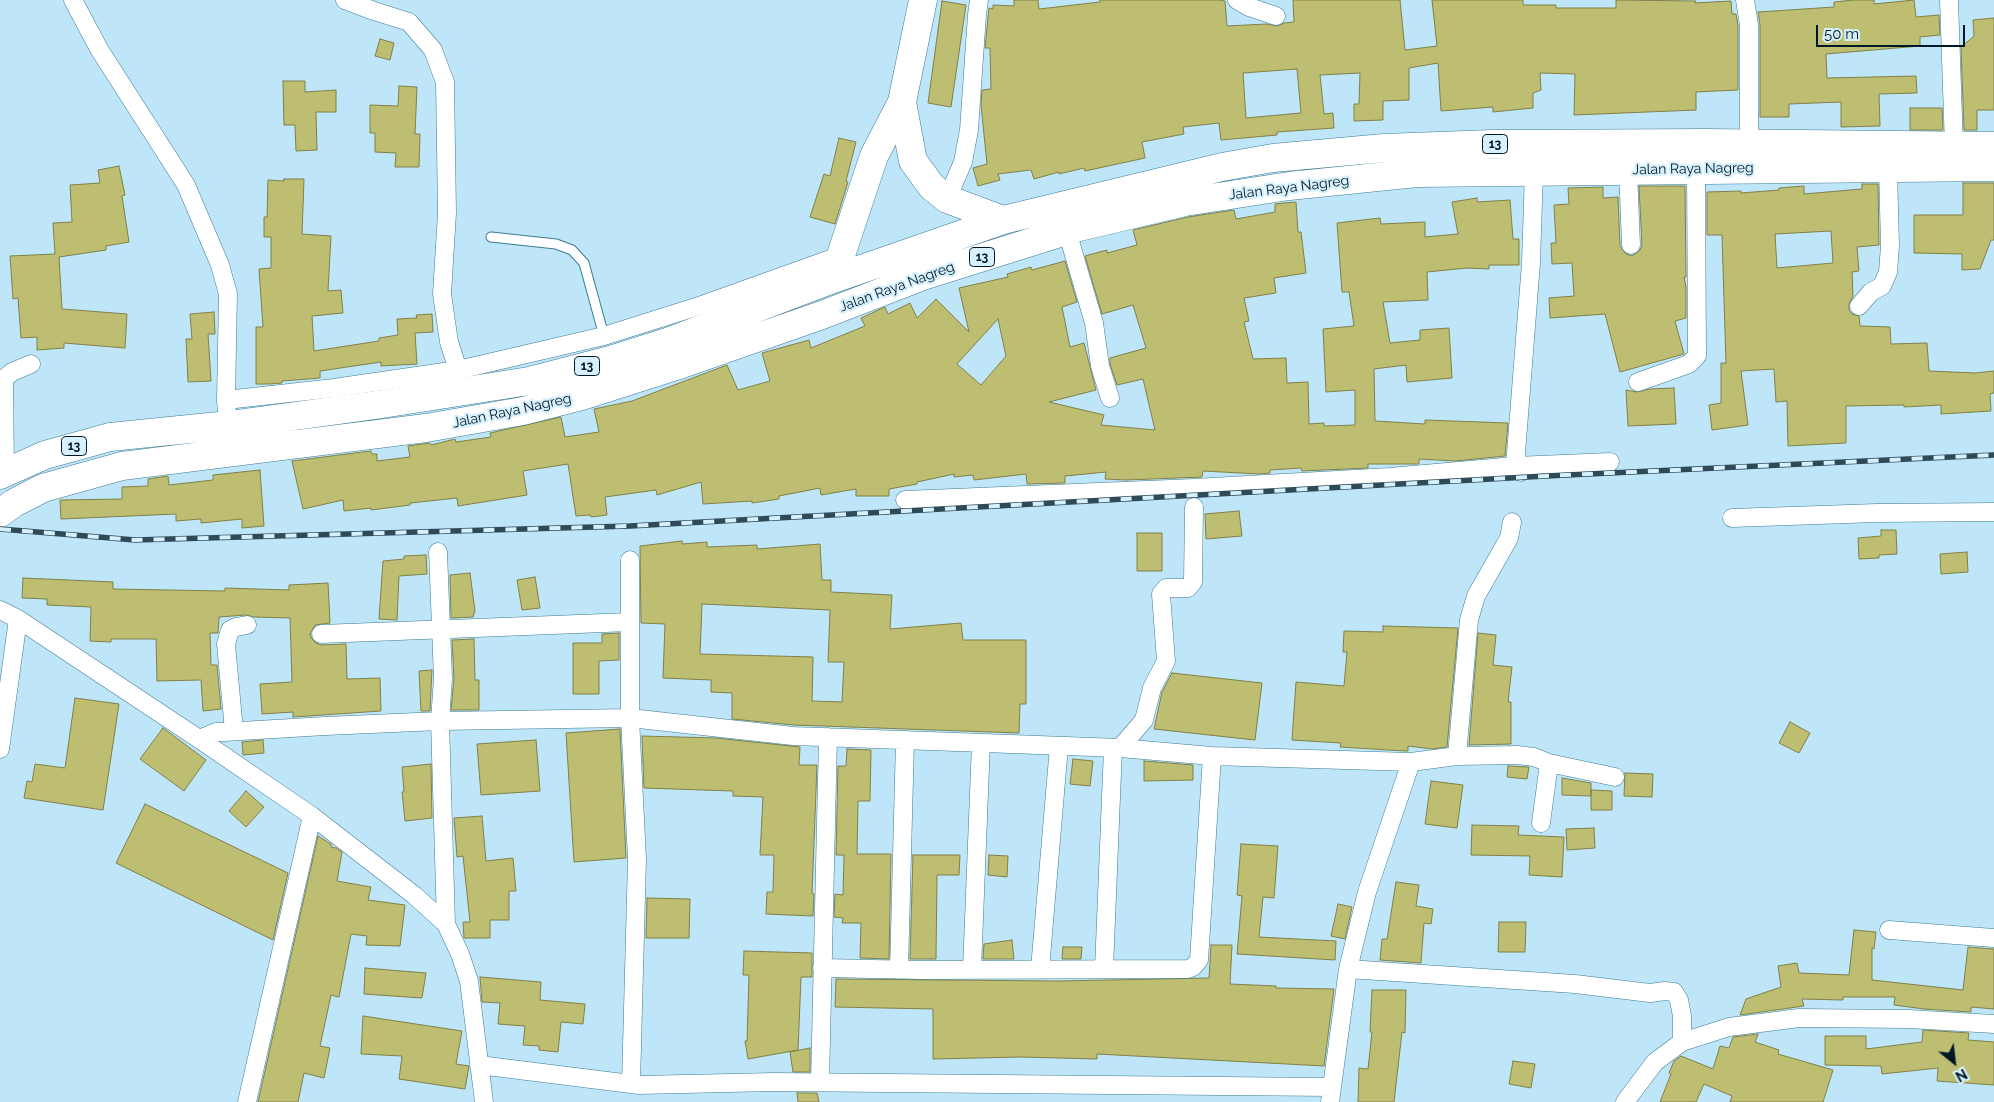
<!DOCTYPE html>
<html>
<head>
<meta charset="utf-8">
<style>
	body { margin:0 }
	#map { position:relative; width:1994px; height:1102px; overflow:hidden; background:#bee5f8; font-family:Raleway,sans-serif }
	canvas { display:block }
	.north { position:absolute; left:1929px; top:1037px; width:50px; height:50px; -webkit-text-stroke:4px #d6f0fd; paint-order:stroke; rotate:151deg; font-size:14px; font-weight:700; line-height:20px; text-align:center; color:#001924 }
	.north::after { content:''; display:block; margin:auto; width:18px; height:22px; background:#001924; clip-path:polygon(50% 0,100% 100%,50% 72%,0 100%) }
	.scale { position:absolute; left:1816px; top:25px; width:149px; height:22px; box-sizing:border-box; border:2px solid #001924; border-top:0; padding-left:6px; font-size:15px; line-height:18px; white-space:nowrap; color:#001924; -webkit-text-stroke:4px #d6f0fd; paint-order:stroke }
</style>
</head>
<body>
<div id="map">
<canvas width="1994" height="1102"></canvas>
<div class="north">N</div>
<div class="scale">50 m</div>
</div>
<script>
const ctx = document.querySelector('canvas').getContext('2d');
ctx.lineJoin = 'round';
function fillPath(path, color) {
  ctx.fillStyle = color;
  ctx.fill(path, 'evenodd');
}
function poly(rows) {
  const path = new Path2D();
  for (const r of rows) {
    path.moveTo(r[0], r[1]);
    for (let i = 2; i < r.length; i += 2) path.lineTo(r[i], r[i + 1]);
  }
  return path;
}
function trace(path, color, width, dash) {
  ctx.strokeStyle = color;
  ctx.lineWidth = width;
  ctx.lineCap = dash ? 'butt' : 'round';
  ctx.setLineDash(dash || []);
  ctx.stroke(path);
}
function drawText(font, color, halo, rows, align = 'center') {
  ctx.font = font + ' Raleway,sans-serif';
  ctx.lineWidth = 4.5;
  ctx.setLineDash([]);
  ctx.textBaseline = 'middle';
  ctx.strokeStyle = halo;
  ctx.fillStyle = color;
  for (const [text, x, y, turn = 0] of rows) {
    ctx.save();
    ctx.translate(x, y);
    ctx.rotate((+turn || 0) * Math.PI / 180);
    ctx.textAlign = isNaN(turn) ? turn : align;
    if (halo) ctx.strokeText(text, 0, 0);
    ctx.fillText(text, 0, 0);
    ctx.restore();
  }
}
const building = poly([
	[1014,0,1038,0,1039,9,1100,2,1100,0,1220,0,1225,1,1227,26,1266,24,1278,26,1284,23,1294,22,1293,0,1400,0,1405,50,1437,46,1432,0,1523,0,1523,5,1556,5,1556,8,1616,8,1616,0,1696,1,1695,3,1731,1,1732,14,1736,14,1738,26,1738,90,1696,92,1696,110,1574,115,1575,74,1540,73,1541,90,1533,93,1533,108,1493,112,1493,107,1441,111,1438,63,1409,68,1409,100,1383,101,1383,120,1354,121,1354,104,1359,104,1360,73,1320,75,1324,114,1333,113,1334,128,1277,132,1277,135,1221,140,1219,123,1183,127,1184,134,1142,142,1145,158,1085,171,1084,168,1059,174,1059,172,1034,179,1031,170,998,174,1000,180,978,186,973,168,987,164,981,105,982,90,991,89,990,48,985,48,989,8,993,9,993,5,1014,6,1014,0],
	[1297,69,1301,113,1246,118,1243,73,1297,69],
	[1853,0,1874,0,1874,4,1914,0,1916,17,1939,15,1940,35,1920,37,1920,46,1826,54,1827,78,1916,76,1917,93,1879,94,1880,126,1841,127,1841,102,1789,104,1789,117,1760,117,1760,25,1758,12,1834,7,1834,2,1853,0],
	[942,1,966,5,951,107,928,103,942,1],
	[1994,18,1994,110,1977,110,1977,130,1964,130,1961,47,1974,36,1973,20,1994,18],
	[380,39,394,43,390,60,375,56,380,39],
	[283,81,305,81,305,92,336,90,336,112,316,112,317,150,296,151,295,125,284,125,283,81],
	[399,86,417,87,415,134,420,134,419,167,395,167,396,153,375,152,375,133,370,133,370,105,398,106,399,86],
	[1910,108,1942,108,1943,130,1910,130,1910,108],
	[839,138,856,142,846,181,848,182,835,224,810,217,824,174,830,176,839,138],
	[119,166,125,195,122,196,129,242,106,246,106,250,59,257,62,309,127,314,125,348,64,343,64,348,37,350,37,337,21,338,18,298,13,299,10,256,55,254,53,223,72,222,70,185,100,183,98,170,119,166],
	[284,179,304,179,302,234,331,236,328,291,341,290,343,313,312,316,314,351,379,341,379,338,398,335,397,319,417,318,416,315,432,314,433,332,415,333,417,364,381,366,381,362,320,371,320,378,282,381,282,383,270,384,256,384,256,327,263,327,259,269,271,268,271,237,264,237,264,217,267,217,268,180,284,181,284,179],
	[1963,183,1994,183,1994,240,1991,240,1980,269,1962,270,1962,254,1914,253,1914,215,1963,215,1963,183],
	[1862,184,1878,184,1879,245,1857,247,1859,271,1852,272,1853,296,1849,304,1849,310,1852,314,1859,316,1860,326,1890,327,1891,344,1927,343,1929,371,1975,373,1994,371,1994,393,1990,394,1991,411,1941,414,1941,405,1904,407,1904,405,1846,406,1846,443,1788,446,1787,401,1776,402,1774,369,1741,371,1748,425,1712,430,1709,405,1721,403,1721,363,1726,363,1722,235,1707,235,1707,192,1741,191,1741,193,1779,190,1779,188,1804,186,1804,194,1862,189,1862,184],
	[1831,231,1833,263,1777,268,1775,234,1831,231],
	[1639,186,1685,186,1686,277,1684,277,1686,287,1686,318,1675,321,1684,354,1620,372,1605,314,1550,318,1549,298,1574,296,1572,263,1552,264,1551,243,1556,243,1554,205,1569,204,1568,188,1603,187,1603,198,1618,197,1620,246,1626,254,1632,256,1640,250,1642,245,1639,186],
	[1477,198,1477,202,1510,200,1513,239,1519,239,1519,265,1489,265,1489,269,1467,268,1427,272,1428,300,1383,302,1390,343,1420,340,1420,330,1449,328,1452,378,1407,382,1406,365,1374,369,1375,421,1425,424,1425,420,1508,423,1505,456,1455,461,1419,459,1419,464,1368,464,1368,468,1302,471,1301,468,1270,470,1270,473,1259,474,1203,471,1202,477,1126,480,1105,479,1106,472,1065,476,1065,483,1027,484,1026,474,974,480,973,475,954,477,954,474,917,482,917,484,889,489,889,496,856,496,856,489,821,495,820,488,779,496,779,499,752,503,752,501,703,504,701,482,657,495,656,490,605,497,607,515,591,517,590,515,576,516,568,464,523,471,527,495,458,506,457,498,410,503,410,505,371,510,371,508,344,511,343,500,303,509,292,461,371,451,372,454,377,454,377,461,410,457,408,446,430,443,431,445,455,439,456,442,491,437,490,433,561,417,565,437,599,432,594,409,632,401,727,365,738,390,770,381,762,353,809,340,811,348,865,326,861,318,885,307,888,314,910,303,917,318,936,299,969,332,959,288,1008,277,1007,274,1031,267,1032,270,1065,261,1077,302,1062,307,1070,347,1084,343,1096,390,1049,402,1104,415,1101,425,1155,430,1143,379,1117,385,1110,364,1110,358,1146,348,1133,305,1102,314,1085,256,1107,250,1107,253,1137,245,1133,230,1188,217,1234,210,1236,219,1253,216,1275,212,1275,204,1284,203,1296,202,1298,232,1301,232,1306,273,1274,278,1276,293,1244,298,1249,321,1244,322,1253,359,1286,358,1287,383,1308,382,1309,424,1324,423,1324,426,1355,425,1355,390,1326,392,1323,329,1354,326,1349,292,1342,292,1337,223,1380,218,1381,224,1425,222,1425,237,1458,234,1452,202,1477,198],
	[998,319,1006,356,981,385,957,364,998,319],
	[214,312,215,334,208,334,211,381,188,382,186,339,192,339,190,314,214,312],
	[1674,388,1676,424,1628,426,1626,390,1637,392,1650,389,1674,388],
	[260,470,264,526,242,528,242,519,201,523,201,519,176,521,176,514,61,519,60,500,122,499,122,487,148,486,148,479,168,476,169,485,213,480,213,475,260,470],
	[1239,511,1242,536,1206,539,1205,514,1239,511],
	[1881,530,1896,530,1897,554,1879,555,1879,558,1859,559,1858,538,1881,536,1881,530],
	[1137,533,1162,533,1162,571,1137,571,1137,533],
	[682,541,682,544,707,542,707,547,757,545,757,549,820,544,822,580,831,580,831,592,892,595,890,629,961,623,963,640,1026,640,1026,704,1020,704,1019,733,794,725,732,719,732,693,711,692,711,680,663,678,665,624,641,623,640,546,682,541],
	[702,604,830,610,828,662,844,662,842,702,812,701,813,657,700,654,702,604],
	[1967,552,1968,572,1941,574,1940,554,1967,552],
	[426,555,427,574,399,576,397,620,379,619,383,561,404,559,404,556,426,555],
	[470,573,475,611,473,617,451,618,450,575,470,573],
	[535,577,540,608,522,610,517,580,535,577],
	[23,578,113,582,113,589,225,591,225,588,289,590,289,585,328,583,330,623,315,625,310,634,312,639,316,643,321,645,346,644,347,679,380,678,381,711,293,717,293,712,262,714,260,684,292,682,290,618,254,617,246,615,219,617,218,633,210,633,211,665,217,665,221,709,203,711,201,680,157,681,156,639,111,639,111,642,90,641,91,607,47,605,47,599,22,598,23,578],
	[1383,626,1458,628,1447,747,1432,749,1408,746,1408,751,1405,751,1340,747,1341,743,1292,740,1296,682,1344,686,1347,652,1343,652,1344,631,1383,632,1383,626],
	[619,633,619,660,599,661,599,694,573,694,573,643,602,643,602,634,619,633],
	[1478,633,1496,635,1493,665,1512,667,1508,702,1511,702,1511,744,1469,745,1478,633],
	[474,639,475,680,479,680,479,710,451,710,454,678,452,640,474,639],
	[432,670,430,711,421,711,419,671,432,670],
	[1172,673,1262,683,1255,740,1154,729,1162,692,1172,673],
	[75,698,119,704,103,810,24,798,27,781,32,782,35,764,65,768,75,698],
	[1790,722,1810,733,1799,753,1779,743,1790,722],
	[163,728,206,760,184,791,140,759,163,728],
	[620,729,626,858,574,862,566,733,620,729],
	[642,736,716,738,800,747,799,765,817,765,812,893,814,894,813,916,766,914,767,892,773,892,774,855,760,855,763,797,733,796,733,791,644,788,642,736],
	[263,740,264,753,243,755,242,742,263,740],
	[536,740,540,791,481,795,477,744,536,740],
	[847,749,871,750,870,801,858,801,857,854,891,854,889,959,860,958,861,923,842,923,843,918,834,917,835,894,843,895,844,855,836,855,838,766,846,766,847,749],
	[1073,759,1093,761,1090,786,1070,784,1073,759],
	[1144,761,1193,765,1193,780,1144,781,1144,761],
	[431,764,432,818,405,821,402,792,404,792,402,767,431,764],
	[1508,766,1529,767,1527,779,1507,777,1508,766],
	[1625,773,1653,774,1652,797,1624,796,1625,773],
	[1562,778,1591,783,1591,796,1562,795,1562,778],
	[1431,781,1463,785,1457,828,1425,824,1431,781],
	[1591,790,1612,791,1612,810,1591,810,1591,790],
	[246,791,264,807,246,827,229,811,246,791],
	[145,804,288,873,273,940,116,863,145,804],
	[482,816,486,861,513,858,516,891,509,891,509,920,490,920,490,938,464,938,463,922,470,922,463,856,457,857,454,818,482,816],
	[1472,825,1519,826,1518,835,1564,837,1562,877,1529,875,1530,856,1471,855,1472,825],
	[1594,828,1595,848,1567,850,1566,829,1594,828],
	[318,836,331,844,331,847,336,848,342,852,337,881,371,887,368,900,405,905,400,946,366,945,367,936,351,934,339,997,331,995,320,1046,330,1048,324,1078,304,1073,298,1102,258,1102,318,836],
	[1241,844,1278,846,1274,898,1263,897,1259,937,1336,941,1335,960,1237,954,1242,896,1237,895,1241,844],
	[913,855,960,855,959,875,937,875,936,959,910,959,913,855],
	[989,855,1008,856,1007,877,988,875,989,855],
	[1396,882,1419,885,1416,906,1433,909,1431,924,1424,923,1421,963,1380,960,1382,939,1387,939,1396,882],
	[647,898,690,899,689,938,646,938,647,898],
	[1338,904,1352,907,1345,939,1331,936,1338,904],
	[1499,922,1526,922,1525,952,1498,952,1499,922],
	[1854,930,1876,932,1874,949,1872,948,1872,980,1963,990,1968,947,1994,949,1994,1009,1971,1007,1971,1012,1924,1009,1894,1005,1895,997,1843,997,1843,1000,1802,999,1804,1006,1740,1015,1746,999,1781,987,1778,966,1797,963,1799,973,1849,975,1854,930],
	[1012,940,1014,959,983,959,984,944,1012,940],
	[1211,945,1232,945,1230,984,1276,986,1276,988,1334,989,1324,1066,1097,1054,1097,1059,1021,1057,933,1059,933,1009,835,1007,836,979,1058,981,1209,978,1211,945],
	[1063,947,1082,947,1081,959,1062,959,1063,947],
	[744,951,812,953,812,977,801,977,798,1050,748,1059,745,1041,747,1041,749,975,743,975,744,951],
	[365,968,426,973,422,998,364,994,365,968],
	[480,977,541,982,540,1000,585,1004,583,1024,561,1022,558,1052,539,1050,539,1046,523,1045,525,1026,498,1024,500,1003,482,1002,480,977],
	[1372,990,1406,990,1405,1033,1402,1032,1394,1102,1358,1102,1359,1068,1368,1069,1372,1032,1370,1032,1372,990],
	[363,1016,462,1031,456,1064,469,1066,465,1089,399,1079,402,1056,361,1054,363,1016],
	[1923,1030,1969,1033,1968,1040,1994,1042,1994,1085,1937,1081,1938,1068,1882,1074,1881,1066,1825,1065,1825,1036,1866,1036,1866,1049,1922,1042,1923,1030],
	[1758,1034,1755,1042,1779,1050,1778,1054,1833,1070,1823,1102,1730,1102,1732,1096,1704,1084,1696,1102,1660,1102,1671,1074,1669,1073,1674,1061,1681,1056,1713,1069,1720,1046,1729,1048,1733,1037,1758,1034],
	[810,1048,810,1072,793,1072,790,1052,810,1048],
	[1513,1061,1535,1064,1531,1088,1509,1084,1513,1061],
	[797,1093,817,1093,819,1102,798,1102,797,1093]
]);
fillPath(building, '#bdbe71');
trace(building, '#808046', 1);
const lane = poly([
	[491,237,556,244,572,250,584,263,604,336]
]);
const street = poly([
	[73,0,99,49,186,185,220,265,228,294,226,400,227,412],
	[345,0,374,11,409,22,433,50,445,82,447,213,442,294,449,342,458,370],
	[1237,0,1249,7,1276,16],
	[1745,0,1749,25,1749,143],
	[1949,0,1954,146],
	[1628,170,1631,245],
	[947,199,963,162,969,130,977,15,979,0],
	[1067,231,1094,323,1100,366,1110,398],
	[1859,306,1871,292,1882,286,1888,272,1890,246,1888,168],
	[1638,382,1689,364,1697,356,1696,169],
	[226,400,334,388,458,370,604,336,702,305,839,256],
	[5,472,4,379,12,372,31,364],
	[1521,472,1515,466,1531,263,1534,171],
	[905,500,1194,488,1390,477,1515,466,1610,462],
	[1732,518,1877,513,1994,512],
	[438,552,443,678,440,721,446,924],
	[630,560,630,718,637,859,631,1084],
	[0,610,18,619,199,739,312,816,414,895,446,924,460,954,469,981,484,1102],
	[321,634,630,622],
	[234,731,226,644,230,630,236,627,247,625],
	[199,739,216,732,224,732,325,726,440,721,630,718,793,736,1120,748,1212,756,1411,762],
	[1120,748,1144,720,1152,688,1166,661,1161,594,1166,588,1188,588,1193,582,1194,507],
	[0,749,18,619],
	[1457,756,1469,620,1476,596,1509,538,1512,522],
	[1541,823,1549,763],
	[1889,930,1994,938],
	[822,968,922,970,1188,969,1193,967,1199,960,1212,756],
	[972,969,981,743],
	[1040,969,1059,746],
	[1104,969,1113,748],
	[1348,969,1575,984,1650,993,1665,991,1674,992,1679,1000,1682,1016,1682,1042,1655,1062,1625,1102],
	[899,970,905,740],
	[1682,1042,1729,1027,1799,1018,1909,1019,1994,1024],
	[479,1065,639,1085,774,1082,1331,1087],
	[820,1082,828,737],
	[247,1102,312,816],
	[1330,1102,1348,969,1367,892,1411,762,1457,756,1517,755,1534,757,1549,763,1615,777]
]);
const highway = poly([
	[923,0,902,102,913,161,932,187,947,199,1003,220],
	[833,279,874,156,902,102],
	[0,475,45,455,110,437,229,425,376,405,529,381,610,360,670,341,833,279,1003,220,1222,167,1273,158,1384,148,1492,144,1706,143,1994,146],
	[0,513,14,503,43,488,122,466,426,428,523,411,582,396,676,366,822,315,923,276,1079,227,1185,202,1289,186,1417,173,1994,167]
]);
trace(lane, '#3a7c98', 11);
trace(street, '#3a7c98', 19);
trace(highway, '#3a7c98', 29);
trace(lane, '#fff', 9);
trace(street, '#fff', 18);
trace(highway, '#fff', 28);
const rail = poly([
	[0,529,135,540,630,526,1546,476,1994,455]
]);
trace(rail, '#2e4a57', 5.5);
trace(rail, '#d6f0fd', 4, [11]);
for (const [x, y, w] of [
	[1495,144,25],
	[982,257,25],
	[587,366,25],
	[74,446,25]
]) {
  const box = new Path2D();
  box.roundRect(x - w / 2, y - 9.5, w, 19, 4);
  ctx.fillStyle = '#d6f0fd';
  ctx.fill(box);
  trace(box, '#001924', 1);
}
drawText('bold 12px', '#001924', null, [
	["13",1495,144],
	["13",982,257],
	["13",587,366],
	["13",74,446]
]);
drawText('14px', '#001924', '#d6f0fd', [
	["Jalan Raya Nagreg",1693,169,-1],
	["Jalan Raya Nagreg",1289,188,-7],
	["Jalan Raya Nagreg",897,287,-20],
	["Jalan Raya Nagreg",512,411,-12]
]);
</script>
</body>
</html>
